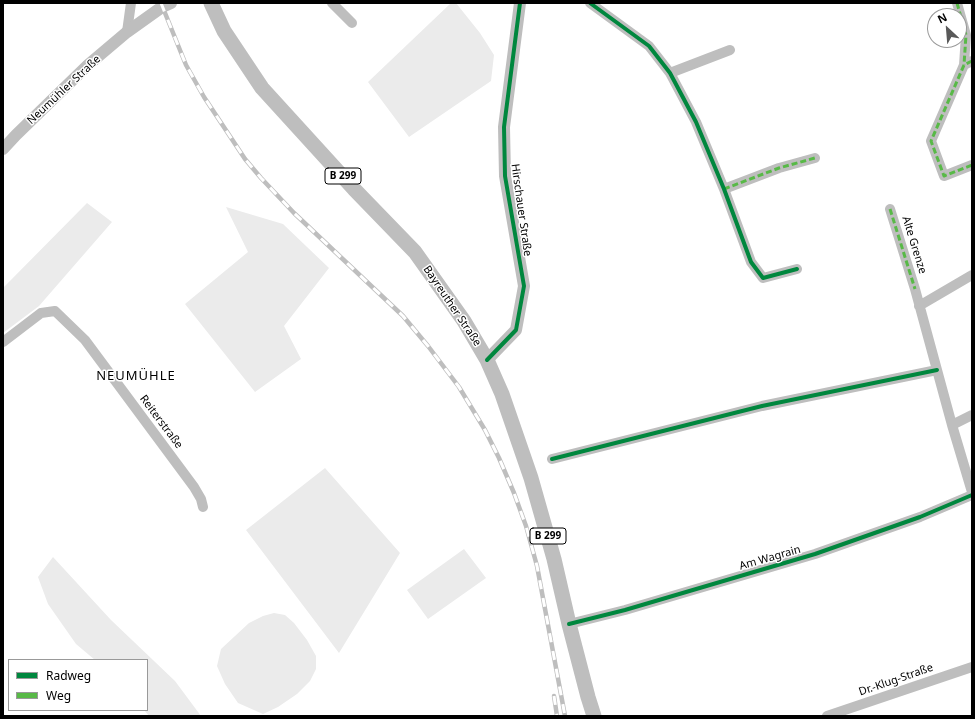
<!DOCTYPE html>
<html>
<head>
<meta charset="utf-8">
<style>
	body { margin:0 }
	#map { position:relative; width:975px; height:719px; overflow:hidden; background:#fff; font-family:"Noto Sans",sans-serif }
	canvas { display:block }
	.frame { position:absolute; inset:0; border:4px solid #000; pointer-events:none }
	.legend { position:absolute; left:8px; top:659px; width:140px; height:52px; box-sizing:border-box; background:#fff; border:1px solid #999; margin:0; padding:5px 7px; list-style:none; font-size:12px; color:#000 }
	.legend li { display:flex; align-items:center; gap:8px; height:20px }
	.legend b { width:20px; border:1px solid #999 }
	.north { position:absolute; left:927px; top:8px; width:40px; height:40px; box-sizing:border-box; background:#fff; border:1px solid #999; border-radius:50%; rotate:334deg; font-size:11px; font-weight:700; line-height:16px; text-align:center; color:#000 }
	.north::after { content:''; display:block; margin:auto; width:14px; height:18px; background:#595959; clip-path:polygon(50% 0,100% 100%,50% 72%,0 100%) }
</style>
</head>
<body>
<div id="map">
<canvas width="975" height="719"></canvas>
<div class="frame"></div>
<ul class="legend">
<li><b style="height:5px;background:#00873e"></b>Radweg</li>
<li><b style="height:5px;background:#58b947"></b>Weg</li>
</ul>
<div class="north">N</div>
</div>
<script>
const ctx = document.querySelector('canvas').getContext('2d');
ctx.lineJoin = 'round';
function fillPath(path, color) {
  ctx.fillStyle = color;
  ctx.fill(path, 'evenodd');
}
function poly(rows) {
  const path = new Path2D();
  for (const r of rows) {
    path.moveTo(r[0], r[1]);
    for (let i = 2; i < r.length; i += 2) path.lineTo(r[i], r[i + 1]);
  }
  return path;
}
function trace(path, color, width, dash) {
  ctx.strokeStyle = color;
  ctx.lineWidth = width;
  ctx.lineCap = dash ? 'butt' : 'round';
  ctx.setLineDash(dash || []);
  ctx.stroke(path);
}
function drawText(font, color, halo, rows, align = 'center') {
  ctx.font = font + ' "Noto Sans",sans-serif';
  ctx.lineWidth = 3;
  ctx.setLineDash([]);
  ctx.textBaseline = 'middle';
  ctx.strokeStyle = halo;
  ctx.fillStyle = color;
  for (const [text, x, y, turn = 0] of rows) {
    ctx.save();
    ctx.translate(x, y);
    ctx.rotate((+turn || 0) * Math.PI / 180);
    ctx.textAlign = isNaN(turn) ? turn : align;
    if (halo) ctx.strokeText(text, 0, 0);
    ctx.fillText(text, 0, 0);
    ctx.restore();
  }
}
fillPath(poly([
	[451,3,456,3,480,33,494,55,491,81,409,137,368,82],
	[87,203,112,222,39,306,3,333,3,288],
	[226,207,283,224,329,268,284,326,301,359,255,392,185,304,248,252],
	[325,468,400,553,339,653,246,530],
	[464,549,486,578,428,619,407,590],
	[53,557,111,620,175,681,201,716,149,716,144,710,147,710,147,660,95,660,76,644,48,604,38,577],
	[274,613,285,615,294,623,307,640,316,656,316,669,310,681,297,694,278,707,263,714,238,703,225,684,217,666,221,649,249,623,263,616]
]), '#ebebeb');
trace(poly([
	[332,3,352,23],
	[590,3,649,46,670,73,696,122,724,189,751,262,763,278,797,269],
	[957,3,966,35,964,65],
	[127,32,131,3],
	[972,61,964,65,931,141,944,176,972,165],
	[670,73,730,50],
	[724,189,779,168,815,158],
	[890,209,915,289,952,425,972,492],
	[919,306,972,275],
	[3,342,41,313,55,311,85,340,194,487,201,499,203,507],
	[952,425,972,415],
	[552,459,762,406,937,370],
	[569,624,625,610,815,554,920,517,972,495],
	[827,716,972,667]
]), '#bebebe', 10);
trace(poly([
	[3,149,16,135,88,65,127,32,162,7,171,3],
	[487,360,516,330,524,286,505,176,504,127,520,3]
]), '#bebebe', 12);
trace(poly([
	[211,3,224,31,262,88,354,189,415,252,464,321,487,360,502,394,531,478,554,559,569,624,588,697,594,716]
]), '#bebebe', 15);
const rail = poly([
	[161,3,186,65,204,97,245,159,261,178,294,213,403,316,428,346,459,387,485,430,499,458,514,493,526,526,537,566,565,716],
	[554,696,557,716]
]);
trace(rail, '#bebebe', 4.5);
trace(rail, '#fff', 3, [9]);
trace(poly([
	[957,3,966,35,964,65],
	[972,61,964,65,931,141,944,176,972,165],
	[724,189,779,168,815,158],
	[890,209,915,289]
]), '#58b947', 3, [6, 3]);
trace(poly([
	[590,3,649,46,670,73,696,122,724,189,751,262,763,278,797,269],
	[487,360,516,330,524,286,505,176,504,127,520,3],
	[552,459,762,406,937,370],
	[569,624,625,610,815,554,920,517,972,495]
]), '#00873e', 4);
for (const [x, y, w] of [
	[343,176,36],
	[548,536,36]
]) {
  const box = new Path2D();
  box.roundRect(x - w / 2, y - 8, w, 16, 3);
  ctx.fillStyle = '#fff';
  ctx.fill(box);
  trace(box, '#000', 1);
}
drawText('bold 10px', '#000', null, [
	["B 299",343,176],
	["B 299",548,536]
]);
drawText('11px', '#000', '#fff', [
	["Neumühler Straße",64,90,-43],
	["Hirschauer Straße",521,210,82],
	["Alte Grenze",914,245,73],
	["Bayreuther Straße",452,306,56],
	["Reiterstraße",161,422,53],
	["Am Wagrain",770,558,-16],
	["Dr.-Klug-Straße",896,680,-19]
]);
ctx.letterSpacing = '1px';
drawText('13px', '#000', '#fff', [
	["NEUMÜHLE",136,376]
]);
ctx.letterSpacing = '0px';
</script>
</body>
</html>
